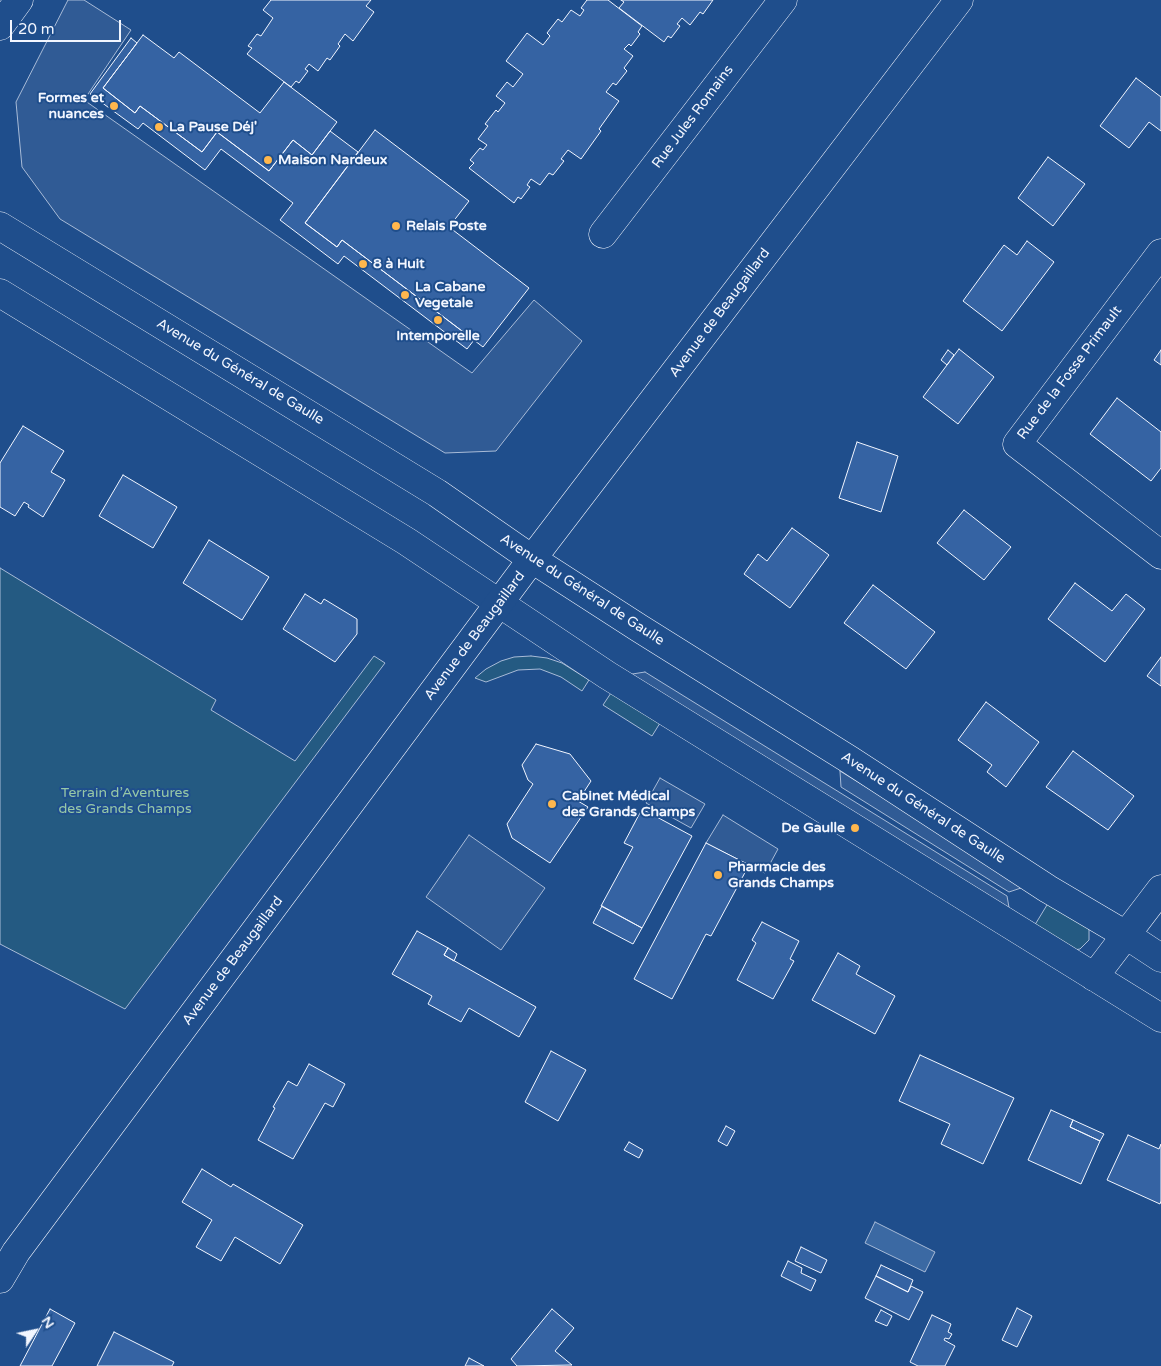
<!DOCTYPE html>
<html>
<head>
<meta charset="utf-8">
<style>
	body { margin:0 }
	#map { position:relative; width:1161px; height:1366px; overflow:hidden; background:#1f4e8c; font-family:"Varela Round",sans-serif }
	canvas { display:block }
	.north { position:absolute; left:10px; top:1306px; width:50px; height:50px; -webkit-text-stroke:4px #1f4e8c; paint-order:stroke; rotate:56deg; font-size:14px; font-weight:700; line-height:20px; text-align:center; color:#f2f6ff }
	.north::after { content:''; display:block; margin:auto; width:18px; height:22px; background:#f2f6ff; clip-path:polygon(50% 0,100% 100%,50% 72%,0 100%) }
	.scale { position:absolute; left:10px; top:20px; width:111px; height:22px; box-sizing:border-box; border:2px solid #f2f6ff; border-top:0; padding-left:6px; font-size:15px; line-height:18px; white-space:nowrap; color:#f2f6ff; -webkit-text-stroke:4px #1f4e8c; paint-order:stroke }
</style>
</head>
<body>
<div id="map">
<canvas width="1161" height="1366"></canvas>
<div class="north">N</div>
<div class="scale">20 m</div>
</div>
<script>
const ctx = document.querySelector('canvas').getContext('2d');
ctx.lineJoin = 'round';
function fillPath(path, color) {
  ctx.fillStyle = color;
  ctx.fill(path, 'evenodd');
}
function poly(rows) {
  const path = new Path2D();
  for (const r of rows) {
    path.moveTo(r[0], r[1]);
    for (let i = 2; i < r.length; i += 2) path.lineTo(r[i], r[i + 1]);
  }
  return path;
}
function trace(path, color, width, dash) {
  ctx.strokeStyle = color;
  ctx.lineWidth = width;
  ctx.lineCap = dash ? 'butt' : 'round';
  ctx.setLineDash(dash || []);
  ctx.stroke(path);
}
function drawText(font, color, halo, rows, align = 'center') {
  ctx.font = font + ' "Varela Round",sans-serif';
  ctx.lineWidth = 4;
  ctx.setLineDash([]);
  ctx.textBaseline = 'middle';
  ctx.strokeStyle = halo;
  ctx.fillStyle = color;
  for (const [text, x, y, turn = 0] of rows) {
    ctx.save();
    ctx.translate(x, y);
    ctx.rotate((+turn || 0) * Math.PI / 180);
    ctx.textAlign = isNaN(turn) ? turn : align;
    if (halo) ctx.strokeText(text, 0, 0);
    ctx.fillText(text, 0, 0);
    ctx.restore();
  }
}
const green = poly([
	[0,568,216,700,211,710,295,761,374,656,385,663,125,1009,0,944,0,568],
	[531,656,547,658,562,663,589,680,582,691,561,677,540,669,518,670,486,682,475,678,486,669,501,661,514,657,531,656],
	[611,693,660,723,652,736,603,705,611,693],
	[1050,900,1089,929,1089,940,1080,949,1074,950,1033,928,1050,900]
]);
fillPath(green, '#245a82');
trace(green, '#a8bbd7', 1);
const parking = poly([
	[68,0,84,0,131,30,84,100,472,373,534,300,582,341,496,451,445,453,60,219,22,167,16,102,68,0],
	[645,672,1007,896,1010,913,626,675,645,672],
	[840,771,1027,886,1009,892,841,787,840,771],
	[660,778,705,804,691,828,646,803,660,778],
	[723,815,778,849,765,873,706,843,723,815],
	[469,835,545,888,501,950,426,897,469,835]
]);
fillPath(parking, '#305b95');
trace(parking, '#a8bbd7', 1);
const water = poly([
	[875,1222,935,1252,925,1272,865,1243,875,1222]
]);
fillPath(water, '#3b69a3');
trace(water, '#a8bbd7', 1);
const building = poly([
	[271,0,371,0,366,6,374,12,353,41,345,34,338,44,340,46,330,60,327,58,318,71,309,64,305,69,308,71,299,83,296,81,291,87,247,54,252,48,248,46,257,34,261,36,273,18,263,10,271,0],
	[587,0,608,0,642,26,638,32,640,34,631,46,629,44,624,49,633,56,624,68,627,71,616,85,613,83,606,92,619,101,599,129,601,131,581,159,568,150,561,159,564,161,553,175,549,173,540,185,531,179,527,185,530,187,521,199,518,197,514,203,469,168,474,163,470,160,480,148,483,150,487,145,478,139,488,126,485,124,496,110,498,112,505,103,496,96,507,82,513,87,523,74,506,61,527,33,543,45,550,36,547,33,558,19,562,22,571,10,580,16,584,10,581,8,587,0],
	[621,0,713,0,703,14,700,12,690,25,682,18,677,24,680,26,671,38,668,36,664,42,619,8,624,2,621,0],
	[143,35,174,58,179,52,260,113,284,82,337,122,312,155,293,140,269,171,217,132,202,152,140,106,135,113,103,88,143,35],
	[131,38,137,43,103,88,135,113,140,106,202,152,217,132,269,171,293,140,312,155,330,131,358,152,305,223,337,247,342,240,474,340,467,349,344,256,338,264,280,220,293,203,221,149,205,170,143,123,138,129,90,94,131,38],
	[1136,78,1161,97,1161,131,1149,122,1129,148,1100,126,1136,78],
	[375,130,469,201,449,227,529,288,483,347,342,240,337,247,305,223,375,130],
	[1048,157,1085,184,1053,226,1018,198,1048,157],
	[1027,241,1054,262,1002,331,963,301,1004,245,1017,255,1027,241],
	[959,349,994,377,958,424,923,397,959,349],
	[948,350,954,355,947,365,941,360,948,350],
	[1161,350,1161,365,1154,360,1161,350],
	[1117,398,1161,432,1161,468,1151,481,1090,434,1117,398],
	[23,426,64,451,51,472,65,480,43,517,28,507,29,505,24,502,15,516,0,507,0,463,23,426],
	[857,442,898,456,881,512,839,498,857,442],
	[123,475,177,507,153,548,99,516,123,475],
	[964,510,1011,547,984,580,937,543,964,510],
	[792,528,829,555,790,608,744,574,758,554,767,561,792,528],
	[209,540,269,577,242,620,183,583,209,540],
	[1075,583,1112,611,1126,594,1145,609,1105,662,1048,619,1075,583],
	[873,585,935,632,906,669,844,623,873,585],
	[305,594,321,604,324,599,357,619,357,634,335,662,283,629,305,594],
	[1161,657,1161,686,1147,676,1161,657],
	[986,702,1039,742,1006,787,987,772,992,765,958,740,986,702],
	[536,744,570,754,591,781,578,801,588,807,550,863,512,838,507,824,533,784,528,780,522,765,536,744],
	[1073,751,1134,796,1108,830,1046,787,1073,751],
	[642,809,692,836,642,928,601,906,633,847,624,843,642,809],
	[706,843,749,865,711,936,706,934,672,999,634,979,706,843],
	[602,906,642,928,633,944,593,923,602,906],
	[762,922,799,941,790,959,794,961,773,999,737,980,756,943,752,940,762,922],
	[417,931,448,948,444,955,536,1007,519,1037,469,1008,461,1022,428,1004,432,996,392,974,417,931],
	[448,948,457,954,454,961,444,955,448,948],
	[838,953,860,966,856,974,895,996,875,1034,812,1000,838,953],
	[551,1051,586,1070,558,1121,525,1102,551,1051],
	[920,1055,1014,1098,983,1164,941,1144,950,1124,899,1101,920,1055],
	[309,1064,345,1084,333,1107,325,1103,293,1159,258,1140,275,1108,273,1107,288,1081,297,1086,309,1064],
	[1051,1110,1073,1120,1070,1127,1100,1141,1081,1184,1028,1160,1051,1110],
	[1073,1120,1104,1134,1100,1141,1070,1127,1073,1120],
	[726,1126,735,1131,727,1146,718,1141,726,1126],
	[1128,1135,1159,1149,1161,1144,1161,1201,1160,1204,1107,1180,1128,1135],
	[629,1142,643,1150,639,1158,624,1150,629,1142],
	[202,1169,231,1187,233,1184,303,1225,280,1264,235,1237,221,1261,196,1247,212,1220,182,1202,202,1169],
	[801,1247,827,1260,821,1273,795,1261,801,1247],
	[788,1261,802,1268,801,1273,816,1280,811,1291,781,1276,788,1261],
	[881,1265,913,1280,908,1292,876,1276,881,1265],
	[876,1276,908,1292,911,1286,923,1292,909,1320,865,1298,876,1276],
	[1017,1308,1032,1316,1017,1347,1002,1340,1017,1308],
	[50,1309,75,1323,52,1366,20,1366,50,1309],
	[552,1309,574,1328,555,1351,572,1365,517,1366,511,1359,552,1309],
	[881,1310,892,1316,887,1326,875,1321,881,1310],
	[932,1315,951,1324,948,1332,952,1334,949,1339,945,1338,944,1340,955,1346,945,1366,918,1366,910,1362,932,1315],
	[114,1332,174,1362,172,1366,97,1366,114,1332],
	[469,1358,484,1366,465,1366,469,1358]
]);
fillPath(building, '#3563a3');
trace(building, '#f2f6ff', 1);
const minor = poly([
	[0,26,19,0],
	[0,226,437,493,532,559,639,628,850,760,1048,889,1126,935,1161,958],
	[603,234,783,0],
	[1161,253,1017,444,1161,555],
	[0,293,406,541,607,675,1161,1018],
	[1094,977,1161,889]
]);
const major = poly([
	[0,1279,16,1252,532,559,959,0]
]);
trace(minor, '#f2f6ff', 29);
trace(major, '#f2f6ff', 29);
trace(minor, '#1f4e8c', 28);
trace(major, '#1f4e8c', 28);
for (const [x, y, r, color] of [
	[114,106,5,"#ffb74d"],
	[159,127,5,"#ffb74d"],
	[268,160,5,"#ffb74d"],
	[396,226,5,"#ffb74d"],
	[363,264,5,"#ffb74d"],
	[405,295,5,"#ffb74d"],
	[438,320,5,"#ffb74d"],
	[552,804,5,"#ffb74d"],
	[855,828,5,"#ffb74d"],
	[718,875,5,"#ffb74d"]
]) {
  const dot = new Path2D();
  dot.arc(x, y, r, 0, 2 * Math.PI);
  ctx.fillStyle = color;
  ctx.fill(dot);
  trace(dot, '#1f4e8c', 2);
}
drawText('bold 14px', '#f2f6ff', '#1f4e8c', [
	["Formes et",104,98,"right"],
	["nuances",104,114,"right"],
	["La Pause Déj'",169,127],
	["Maison Nardeux",278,160],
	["Relais Poste",406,226],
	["8 à Huit",373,264],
	["La Cabane",415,287],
	["Vegetale",415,303],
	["Intemporelle",438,336,"center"],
	["Cabinet Médical",562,796],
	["des Grands Champs",562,812],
	["De Gaulle",845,828,"right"],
	["Pharmacie des",728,867],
	["Grands Champs",728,883]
], 'left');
drawText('14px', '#f2f6ff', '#1f4e8c', [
	["Rue Jules Romains",693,117,-53],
	["Avenue de Beaugaillard",720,313,-53],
	["Avenue du Général de Gaulle",240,372,31],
	["Rue de la Fosse Primault",1070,373,-53],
	["Avenue du Général de Gaulle",582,590,33],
	["Avenue de Beaugaillard",475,636,-53],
	["Avenue du Général de Gaulle",923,808,33],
	["Avenue de Beaugaillard",233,961,-53]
]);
drawText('14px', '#97c8a6', '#1f4e8c', [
	["Terrain d’Aventures",125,793],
	["des Grands Champs",125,809]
]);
</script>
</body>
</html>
